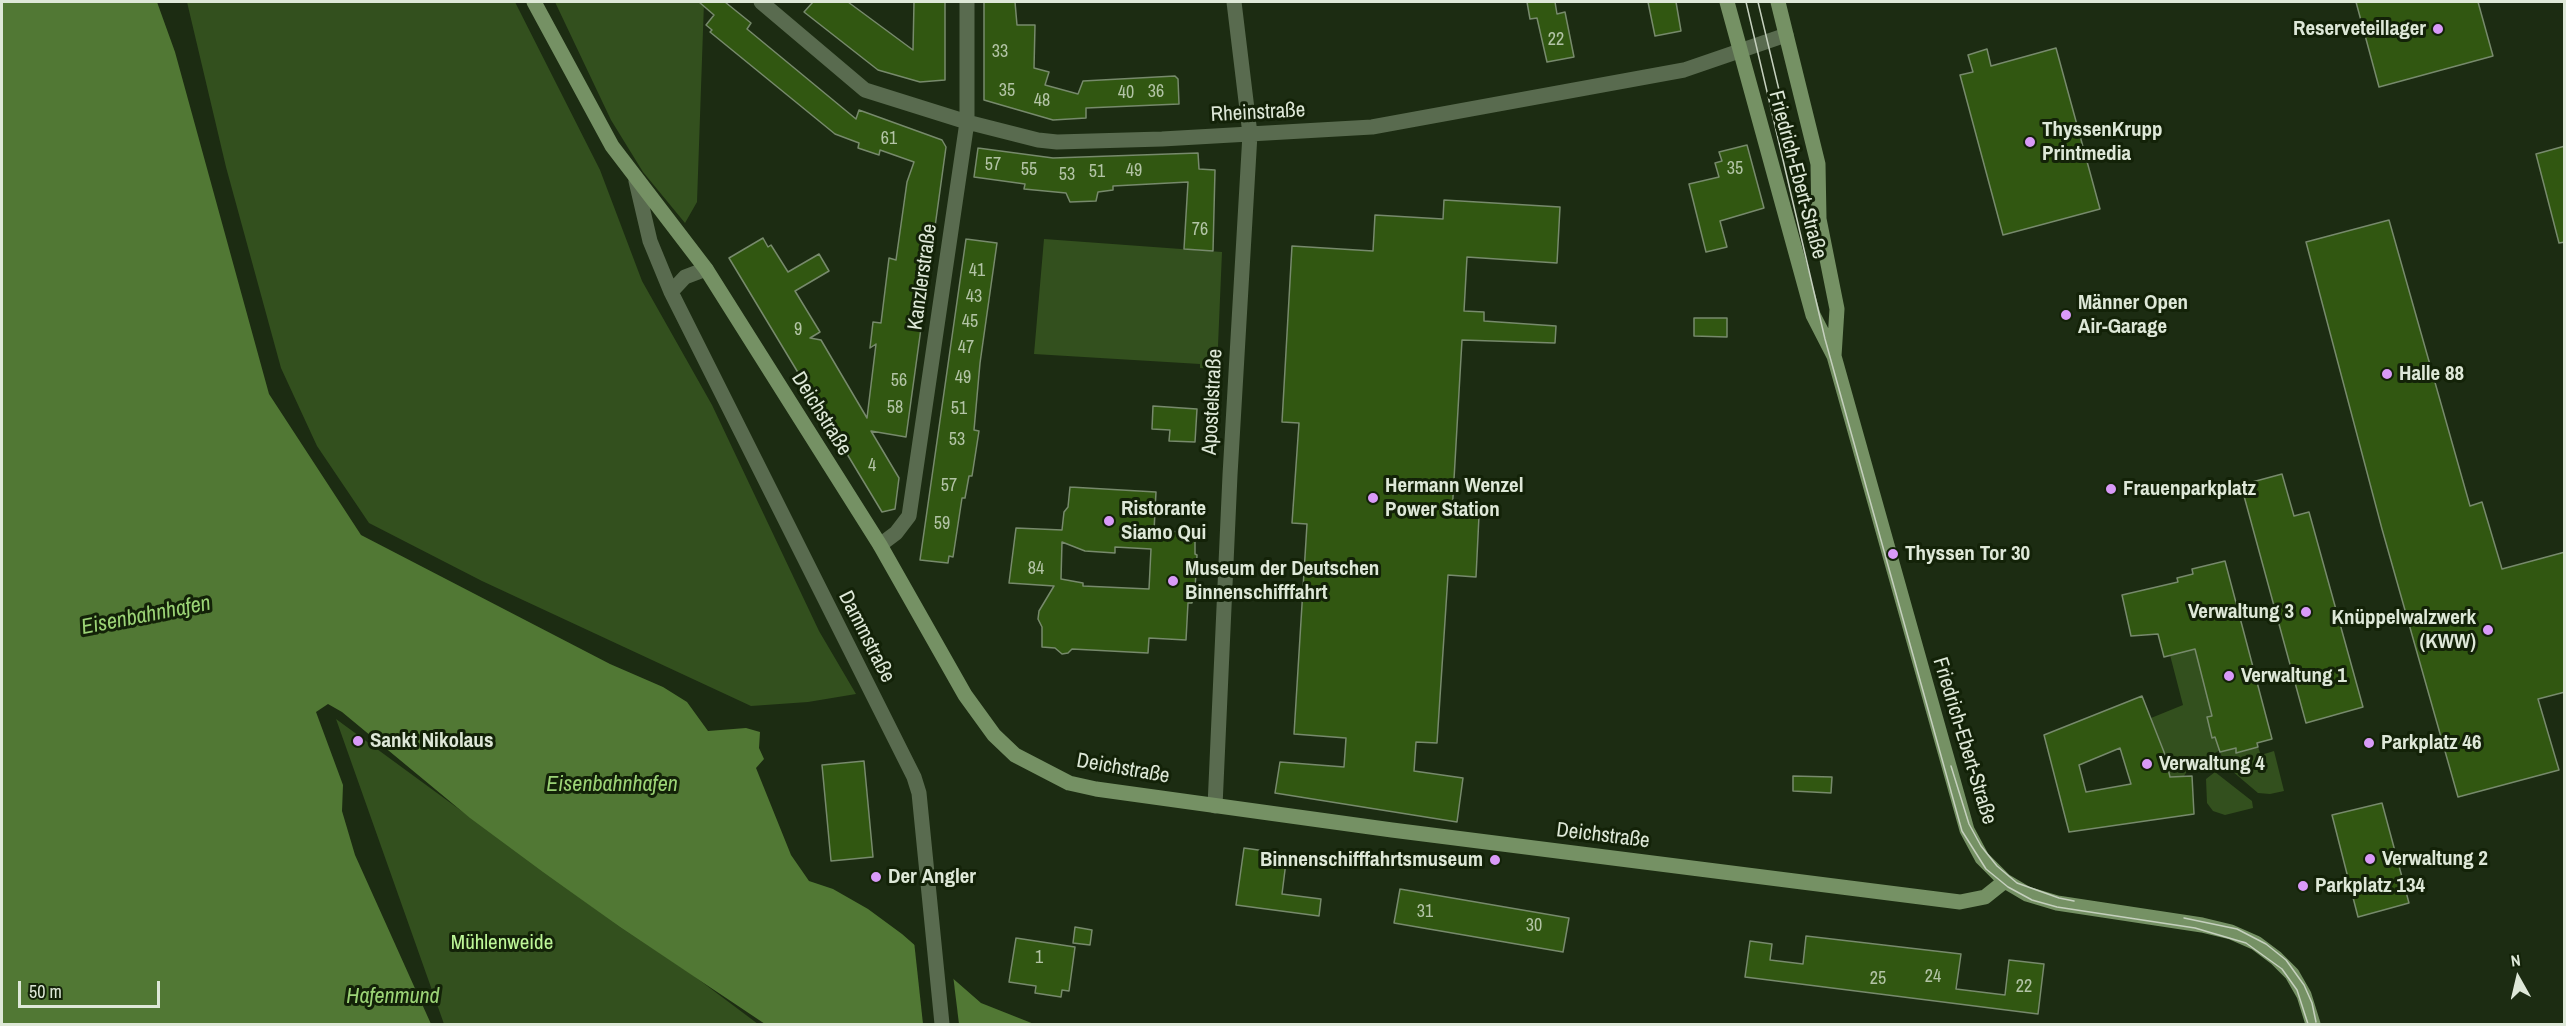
<!DOCTYPE html>
<html>
<head>
<meta charset="utf-8">
<style>
	body { margin:0 }
	#map { position:relative; width:2566px; height:1026px; overflow:hidden; background:#1c2c12; font-family:"Archivo Narrow",sans-serif }
	canvas { display:block }
	.frame { position:absolute; inset:0; border:3px solid #dee8d8; pointer-events:none }
	.north { position:absolute; left:2488px; top:948px; width:60px; height:60px; -webkit-text-stroke:4px #132208; paint-order:stroke; rotate:352deg; font-size:16px; font-weight:700; line-height:24px; text-align:center; color:#dee8d8 }
	.north::after { content:''; display:block; margin:auto; width:21px; height:27px; background:#dee8d8; clip-path:polygon(50% 0,100% 100%,50% 72%,0 100%) }
	.scale { position:absolute; left:18px; top:981px; width:142px; height:27px; box-sizing:border-box; border:3px solid #dee8d8; border-top:0; padding-left:8px; font-size:18px; line-height:21px; white-space:nowrap; color:#dee8d8; -webkit-text-stroke:4px #132208; paint-order:stroke }
</style>
</head>
<body>
<div id="map">
<canvas width="2566" height="1026"></canvas>
<div class="frame"></div>
<div class="north">N</div>
<div class="scale">50 m</div>
</div>
<script>
const ctx = document.querySelector('canvas').getContext('2d');
ctx.lineJoin = 'round';
function fillPath(path, color) {
  ctx.fillStyle = color;
  ctx.fill(path, 'evenodd');
}
function poly(rows) {
  const path = new Path2D();
  for (const r of rows) {
    path.moveTo(r[0], r[1]);
    for (let i = 2; i < r.length; i += 2) path.lineTo(r[i], r[i + 1]);
  }
  return path;
}
function trace(path, color, width, dash) {
  ctx.strokeStyle = color;
  ctx.lineWidth = width;
  ctx.lineCap = dash ? 'butt' : 'round';
  ctx.setLineDash(dash || []);
  ctx.stroke(path);
}
function drawText(font, color, halo, rows, align = 'center') {
  ctx.font = font + ' "Archivo Narrow",sans-serif';
  ctx.lineWidth = 6;
  ctx.setLineDash([]);
  ctx.textBaseline = 'middle';
  ctx.strokeStyle = halo;
  ctx.fillStyle = color;
  for (const [text, x, y, turn = 0] of rows) {
    ctx.save();
    ctx.translate(x, y);
    ctx.rotate((+turn || 0) * Math.PI / 180);
    ctx.textAlign = isNaN(turn) ? turn : align;
    if (halo) ctx.strokeText(text, 0, 0);
    ctx.fillText(text, 0, 0);
    ctx.restore();
  }
}
fillPath(poly([
	[187,2,515,2,600,170,642,281,712,405,819,631,856,694,808,702,751,706,482,581,369,523,317,446,281,368,226,167],
	[555,2,704,2,697,202,685,223,643,172,611,120],
	[1044,239,1222,252,1217,369,1200,368,1200,364,1034,354],
	[2188,620,2212,716,2207,717,2212,738,2216,737,2220,750,2189,768,2184,776,2170,777,2164,752,2151,718,2183,705,2170,655,2181,652],
	[336,719,620,927,694,976,758,1024,444,1024],
	[2258,747,2261,755,2274,751,2284,791,2270,794,2258,793,2225,765,2220,752,2236,748,2237,753],
	[2215,772,2252,801,2253,808,2225,815,2213,811,2207,803,2206,779]
]), '#33501e');
fillPath(poly([
	[2,2,157,2,175,52,269,394,361,535,610,664,663,687,687,702,708,731,746,728,760,732,759,748,764,759,756,768,791,855,809,881,833,889,868,909,902,934,981,1003,1034,1024,765,1024,620,927,543,872,470,818,342,712,328,704,316,712,343,785,342,811,355,855,431,1024,2,1024]
]), '#517834');
fillPath(poly([
	[914,941,953,975,959,1024,923,1024]
]), '#1c2c12');
const building = poly([
	[699,2,725,2,751,23,747,29,856,119,859,110,942,140,946,147,906,437,871,431,899,478,895,509,882,512,729,258,763,238,768,247,771,245,788,272,819,254,829,271,795,291,820,332,810,338,821,340,867,418,876,344,870,348,873,322,881,323,889,258,896,260,907,182,914,162,880,150,879,155,858,148,859,143,835,134,710,32,712,30,706,25,714,15,699,2],
	[813,2,848,2,913,50,914,2,945,2,945,80,920,82,878,70,804,12,813,2],
	[984,2,1015,2,1017,25,1035,25,1034,68,1049,72,1045,85,1078,94,1083,81,1175,76,1178,79,1179,104,1086,108,1086,118,1053,120,984,100,984,2],
	[1527,2,1555,2,1557,14,1565,12,1574,57,1547,62,1537,18,1530,19,1527,2],
	[1648,2,1676,2,1681,31,1655,36,1648,2],
	[2356,2,2478,2,2493,56,2379,87,2356,2],
	[2056,48,2100,209,2003,235,1960,75,1973,72,1968,55,1987,49,1991,66,2056,48],
	[1747,145,1764,208,1720,221,1727,247,1706,252,1689,184,1719,177,1715,163,1722,161,1719,152,1747,145],
	[2565,146,2565,242,2559,243,2536,154,2565,146],
	[978,148,1053,158,1198,153,1199,169,1215,170,1213,251,1184,249,1188,182,1113,186,1113,190,1098,192,1096,201,1070,202,1066,193,1024,189,1025,184,974,177,978,148],
	[1444,200,1560,207,1557,263,1467,257,1464,311,1484,312,1484,321,1556,326,1555,343,1462,340,1452,514,1479,516,1476,577,1448,575,1437,743,1416,742,1414,771,1463,778,1457,822,1275,793,1280,762,1344,767,1346,738,1294,734,1307,524,1292,523,1299,423,1282,422,1292,246,1373,251,1375,215,1443,219,1444,200],
	[2389,220,2470,506,2482,502,2502,569,2565,552,2565,692,2538,699,2559,770,2458,797,2382,529,2306,242,2389,220],
	[966,239,997,243,980,363,974,430,979,431,972,476,969,476,965,498,962,498,953,557,949,556,948,563,920,560,966,239],
	[1694,318,1727,318,1727,337,1694,336,1694,318],
	[1153,406,1197,409,1195,442,1169,441,1170,430,1152,429,1153,406],
	[2282,474,2294,516,2309,512,2363,707,2306,723,2241,485,2282,474],
	[1070,487,1156,492,1154,531,1192,532,1191,540,1195,540,1195,554,1197,555,1195,589,1193,589,1192,603,1188,603,1186,640,1149,638,1148,653,1072,649,1068,653,1062,654,1055,648,1042,647,1042,627,1038,619,1039,611,1054,586,1009,583,1016,528,1062,530,1064,512,1068,507,1070,487],
	[1062,542,1085,551,1115,553,1115,547,1151,549,1149,589,1083,586,1083,583,1061,579,1062,542],
	[2225,561,2272,739,2257,743,2258,747,2236,753,2236,748,2220,752,2215,737,2212,738,2207,717,2212,716,2195,649,2164,657,2158,634,2131,636,2122,595,2178,582,2177,578,2193,574,2192,569,2225,561],
	[2142,696,2164,752,2170,777,2192,776,2194,814,2069,832,2044,735,2142,696],
	[2120,748,2131,784,2086,792,2079,765,2120,748],
	[864,761,873,857,831,861,822,765,864,761],
	[1793,776,1832,777,1831,793,1793,791,1793,776],
	[2382,803,2409,903,2358,917,2332,815,2382,803],
	[1244,848,1287,854,1282,894,1321,899,1319,916,1236,905,1244,848],
	[1400,889,1569,918,1563,952,1394,923,1400,889],
	[1075,927,1092,930,1090,945,1073,943,1075,927],
	[1806,936,1961,954,1956,989,2005,995,2009,960,2044,964,2038,1014,1745,977,1750,941,1772,944,1770,960,1803,964,1806,936],
	[1016,938,1075,947,1069,991,1062,990,1061,997,1035,993,1036,986,1009,982,1016,938]
]);
fillPath(building, '#315711');
trace(building, '#778a6c', 1.5);
trace(poly([
	[761,2,865,90,967,122,1038,140,1057,142,1162,139,1372,127,1684,70,1786,35],
	[636,181,650,241,671,292,914,777,919,793,942,1024],
	[671,292,685,277,706,269],
	[880,545,896,533,909,516,967,122,967,2],
	[1215,806,1230,475,1250,134,1234,2]
]), '#596b4f', 15);
trace(poly([
	[534,2,612,146,706,269,880,545,965,695,994,735,1015,755,1069,783,1096,789,1392,830,1960,902,1985,897,2005,881],
	[1727,2,1813,315,1834,356,1967,830,1982,858,2005,881,2027,894,2057,903,2202,925,2231,932,2256,943,2276,958,2292,974,2304,995,2313,1024],
	[1778,2,1818,164,1819,219,1837,309,1834,356]
]), '#759164', 15);
trace(poly([
	[1746,2,1825,339,1962,831,1986,869,2008,887,2032,900,2057,907,2195,928,2246,943,2282,969,2297,990,2308,1024],
	[1758,2,1800,178,1811,242],
	[1951,766,1969,824,1981,846,1997,866,2017,883,2059,898,2074,901],
	[2184,918,2237,929,2266,944,2286,960,2304,985,2312,1003,2316,1022]
]), '#c5d0be', 1.5);
for (const [x, y, r, color] of [
	[2438,29,6,"#d99af8"],
	[2030,142,6,"#d99af8"],
	[2066,315,6,"#d99af8"],
	[2387,374,6,"#d99af8"],
	[2111,489,6,"#d99af8"],
	[1373,498,6,"#d99af8"],
	[1109,521,6,"#d99af8"],
	[1893,554,6,"#d99af8"],
	[1173,581,6,"#d99af8"],
	[2306,612,6,"#d99af8"],
	[2488,630,6,"#d99af8"],
	[2229,676,6,"#d99af8"],
	[358,741,6,"#d99af8"],
	[2369,743,6,"#d99af8"],
	[2147,764,6,"#d99af8"],
	[2370,859,6,"#d99af8"],
	[1495,860,6,"#d99af8"],
	[876,877,6,"#d99af8"],
	[2303,886,6,"#d99af8"]
]) {
  const dot = new Path2D();
  dot.arc(x, y, r, 0, 2 * Math.PI);
  ctx.fillStyle = color;
  ctx.fill(dot);
  trace(dot, '#132208', 2);
}
drawText('18px', '#b3c4a6', null, [
	["22",1556,40],
	["33",1000,52],
	["35",1007,91],
	["36",1156,92],
	["40",1126,93],
	["48",1042,101],
	["61",889,139],
	["57",993,165],
	["35",1735,169],
	["55",1029,170],
	["49",1134,171],
	["51",1097,172],
	["53",1067,175],
	["76",1200,230],
	["41",977,271],
	["43",974,297],
	["45",970,322],
	["9",798,330],
	["47",966,348],
	["49",963,378],
	["56",899,381],
	["58",895,408],
	["51",959,409],
	["53",957,440],
	["4",872,466],
	["57",949,486],
	["59",942,524],
	["84",1036,569],
	["31",1425,912],
	["30",1534,926],
	["1",1039,958],
	["24",1933,977],
	["25",1878,979],
	["22",2024,987]
]);
drawText('bold 21px', '#dee8d8', '#132208', [
	["Reserveteillager",2426,29,"right"],
	["ThyssenKrupp",2042,130],
	["Printmedia",2042,154],
	["Männer Open",2078,303],
	["Air-Garage",2078,327],
	["Halle 88",2399,374],
	["Hermann Wenzel",1385,486],
	["Power Station",1385,510],
	["Frauenparkplatz",2123,489],
	["Ristorante",1121,509],
	["Siamo Qui",1121,533],
	["Thyssen Tor 30",1905,554],
	["Museum der Deutschen",1185,569],
	["Binnenschifffahrt",1185,593],
	["Verwaltung 3",2294,612,"right"],
	["Knüppelwalzwerk",2476,618,"right"],
	["(KWW)",2476,642,"right"],
	["Verwaltung 1",2241,676],
	["Sankt Nikolaus",370,741],
	["Parkplatz 46",2381,743],
	["Verwaltung 4",2159,764],
	["Verwaltung 2",2382,859],
	["Binnenschifffahrtsmuseum",1483,860,"right"],
	["Der Angler",888,877],
	["Parkplatz 134",2315,886]
], 'left');
drawText('21px', '#dee8d8', '#132208', [
	["Rheinstraße",1258,113,-3],
	["Friedrich-Ebert-Straße",1797,175,75],
	["Kanzlerstraße",923,277,-82],
	["Apostelstraße",1213,402,-87],
	["Deichstraße",821,414,58],
	["Dammstraße",866,637,63],
	["Friedrich-Ebert-Straße",1964,741,73],
	["Deichstraße",1123,769,10],
	["Deichstraße",1603,836,7]
]);
drawText('21px', '#bef798', '#132208', [
	["Mühlenweide",502,943]
]);
drawText('italic 22px', '#9cd476', '#132208', [
	["Eisenbahnhafen",146,616,-11],
	["Eisenbahnhafen",612,785],
	["Hafenmund",393,997]
]);
</script>
</body>
</html>
